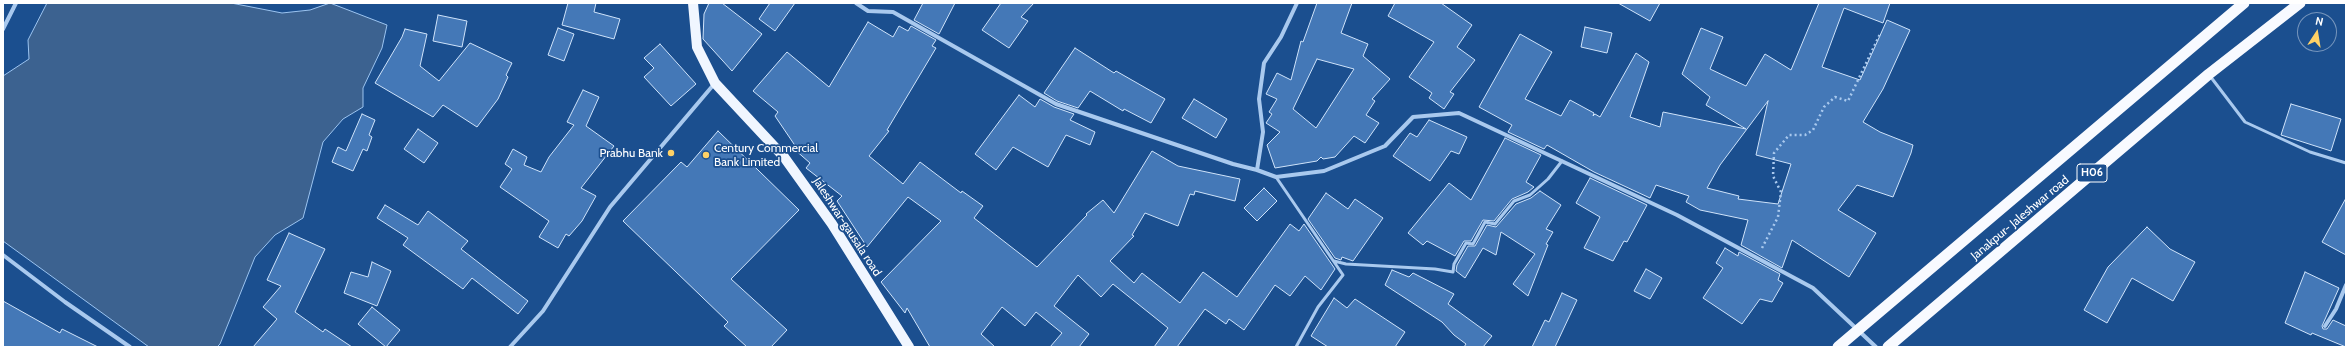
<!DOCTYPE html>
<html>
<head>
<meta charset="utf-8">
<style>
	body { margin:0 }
	#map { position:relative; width:2349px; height:350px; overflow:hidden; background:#1b4f8f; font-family:Cabin,sans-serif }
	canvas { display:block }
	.frame { position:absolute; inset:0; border:4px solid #fff; pointer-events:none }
	.north { position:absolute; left:2297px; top:12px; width:40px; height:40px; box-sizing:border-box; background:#1b4f8f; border:1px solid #7695bc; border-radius:50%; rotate:12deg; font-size:11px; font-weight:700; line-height:16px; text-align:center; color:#fff }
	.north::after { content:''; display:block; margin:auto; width:14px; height:18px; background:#ffd166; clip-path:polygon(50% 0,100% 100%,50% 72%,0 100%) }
</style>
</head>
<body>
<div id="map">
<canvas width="2349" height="350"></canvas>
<div class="frame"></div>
<div class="north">N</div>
</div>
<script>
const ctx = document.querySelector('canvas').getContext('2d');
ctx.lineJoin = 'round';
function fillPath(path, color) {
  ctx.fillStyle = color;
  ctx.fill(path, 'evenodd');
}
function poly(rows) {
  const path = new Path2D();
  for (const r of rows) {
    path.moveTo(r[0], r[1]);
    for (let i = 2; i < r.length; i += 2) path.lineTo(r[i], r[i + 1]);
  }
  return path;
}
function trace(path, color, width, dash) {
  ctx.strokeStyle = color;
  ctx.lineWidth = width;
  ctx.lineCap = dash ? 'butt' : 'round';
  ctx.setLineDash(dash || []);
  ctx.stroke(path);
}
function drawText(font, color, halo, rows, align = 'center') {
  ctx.font = font + ' Cabin,sans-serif';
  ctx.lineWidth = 3.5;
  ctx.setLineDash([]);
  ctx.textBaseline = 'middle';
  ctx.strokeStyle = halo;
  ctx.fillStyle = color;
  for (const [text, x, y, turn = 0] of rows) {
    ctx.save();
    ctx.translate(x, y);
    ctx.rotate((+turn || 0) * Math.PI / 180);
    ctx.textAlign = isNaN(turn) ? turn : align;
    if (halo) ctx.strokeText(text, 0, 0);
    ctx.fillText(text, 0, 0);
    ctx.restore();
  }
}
const water = poly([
	[47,3,231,3,282,13,310,10,330,3,387,25,382,48,363,88,363,107,343,119,323,142,303,218,275,235,255,257,220,344,217,347,149,347,3,241,3,76,29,59,28,40,47,3]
]);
fillPath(water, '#3c6290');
trace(water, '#9cc4f0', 1);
const building = poly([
	[568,3,596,3,594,12,620,19,614,39,562,25,568,3],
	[709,3,722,3,762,34,732,71,703,39,704,14,709,3],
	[770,3,795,3,775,31,759,19,770,3],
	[923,3,955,3,939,34,914,20,923,3],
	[1001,3,1034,3,1021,17,1028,21,1009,48,982,30,1001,3],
	[1317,3,1352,3,1341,33,1368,44,1363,56,1390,79,1372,99,1375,101,1366,115,1379,123,1365,143,1354,136,1335,157,1323,159,1321,157,1317,161,1275,168,1267,145,1280,132,1266,123,1272,114,1269,112,1277,99,1266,94,1277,73,1291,80,1301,41,1303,42,1317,3],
	[1317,59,1354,69,1316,128,1293,109,1317,59],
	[1395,3,1441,3,1472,25,1457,47,1475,60,1450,92,1454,94,1444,109,1429,98,1432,93,1409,77,1434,42,1388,16,1395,3],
	[1618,3,1660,3,1650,21,1618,3],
	[1819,3,1890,3,1883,23,1844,8,1822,67,1860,80,1887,20,1910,30,1883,89,1863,122,1880,132,1913,145,1911,153,1893,197,1857,185,1838,210,1876,233,1849,277,1792,240,1782,268,1741,245,1748,220,1700,210,1686,202,1689,196,1656,185,1650,198,1594,172,1547,145,1544,149,1508,132,1512,125,1479,107,1520,34,1552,52,1525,99,1561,116,1570,100,1594,113,1593,116,1595,114,1600,117,1636,53,1649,62,1630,117,1660,127,1663,112,1746,129,1706,105,1710,97,1682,74,1701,28,1723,37,1710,69,1746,86,1765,54,1791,70,1819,3],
	[1768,101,1756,155,1791,164,1778,204,1738,199,1739,196,1707,188,1720,165,1768,101],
	[438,15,467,21,462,47,433,41,438,15],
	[868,22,893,37,899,26,908,31,911,26,936,40,932,46,936,48,887,130,889,131,869,156,903,184,920,162,961,193,962,191,983,206,974,218,1037,267,1087,215,1086,214,1103,200,1114,213,1152,151,1178,166,1240,179,1235,201,1195,191,1194,195,1190,194,1178,226,1145,213,1132,235,1134,236,1110,261,1134,283,1142,273,1180,303,1203,272,1237,297,1290,224,1299,231,1304,224,1335,269,1321,290,1305,276,1290,296,1275,285,1244,330,1229,319,1226,324,1205,309,1177,347,1154,347,1168,328,1113,284,1101,297,1078,275,1054,306,1089,334,1079,347,1050,347,1062,333,1036,312,1025,326,1002,307,981,334,995,347,930,347,907,308,905,313,881,282,941,221,908,197,867,247,837,201,842,196,806,168,810,163,794,149,796,147,775,116,778,112,753,91,787,52,829,87,868,22],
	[1585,27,1612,33,1607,53,1581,47,1585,27],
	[558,28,574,34,564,61,548,55,558,28],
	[405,29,427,34,420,66,439,81,470,43,512,63,506,75,508,77,498,99,477,127,443,105,433,117,375,83,402,37,405,29],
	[660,44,696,84,671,106,644,77,654,68,644,58,660,44],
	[1075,48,1114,73,1116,71,1165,99,1151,123,1124,109,1123,111,1090,91,1078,108,1057,101,1044,93,1075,48],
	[583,90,599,97,586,126,614,146,581,188,596,196,582,221,569,236,566,234,558,248,539,237,549,221,500,187,512,169,505,164,513,149,527,157,524,165,541,172,549,157,574,125,567,122,583,90],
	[1019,95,1035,107,1040,99,1054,107,1074,114,1070,120,1095,132,1090,145,1066,135,1048,167,1013,147,996,170,975,154,1019,95],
	[1194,99,1227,119,1216,138,1182,118,1194,99],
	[2291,104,2341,119,2331,151,2281,135,2291,104],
	[362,114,375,120,369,135,372,137,367,151,363,149,353,171,332,162,338,147,346,151,362,114],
	[1429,120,1467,137,1459,154,1451,151,1430,181,1393,156,1410,133,1417,137,1429,120],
	[418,129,438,143,424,163,404,149,418,129],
	[718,131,799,210,731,279,787,330,771,347,747,347,724,326,728,322,623,221,681,162,687,167,718,131],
	[1505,138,1541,155,1526,182,1534,187,1528,192,1512,199,1494,221,1483,220,1471,241,1464,241,1455,256,1427,241,1423,245,1408,233,1449,183,1471,200,1505,138],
	[1590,178,1647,205,1627,242,1624,241,1613,261,1584,248,1600,217,1576,203,1590,178],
	[1264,188,1277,201,1257,221,1244,208,1264,188],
	[1540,191,1561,205,1546,229,1553,232,1546,244,1548,245,1528,296,1513,284,1535,254,1501,232,1496,255,1483,248,1465,278,1456,271,1457,265,1468,246,1475,246,1487,225,1496,227,1516,204,1531,198,1540,191],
	[1326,193,1348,209,1355,199,1383,218,1353,261,1342,257,1341,260,1335,258,1308,219,1326,193],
	[2346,198,2346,255,2322,242,2346,198],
	[385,205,418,225,428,211,468,241,461,249,528,301,518,314,472,278,463,289,403,245,408,238,377,218,385,205],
	[2147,227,2170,249,2195,262,2173,301,2132,278,2107,323,2084,310,2108,267,2147,227],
	[289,233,325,249,295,312,323,332,325,329,352,347,253,347,277,319,263,307,281,286,267,280,289,233],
	[1725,248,1738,256,1739,252,1780,274,1778,280,1783,283,1772,302,1760,299,1742,324,1703,298,1723,268,1716,263,1725,248],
	[372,262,391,271,377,306,344,293,351,272,368,277,372,262],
	[1646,269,1662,278,1650,299,1634,291,1646,269],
	[1392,270,1409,277,1413,273,1454,294,1448,304,1492,336,1483,347,1464,347,1466,344,1454,335,1442,322,1385,285,1392,270],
	[2305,272,2339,288,2322,326,2323,329,2327,329,2333,320,2346,326,2346,347,2312,333,2311,335,2285,323,2305,272],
	[1562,293,1577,300,1555,347,1532,347,1545,320,1549,322,1562,293],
	[1334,298,1347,308,1355,299,1405,332,1395,347,1328,347,1311,336,1334,298],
	[3,301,60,333,62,329,98,347,3,347,3,301],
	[372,307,400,330,386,347,358,324,372,307]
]);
fillPath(building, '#4478b7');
trace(building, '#cfe3fa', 1);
trace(poly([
	[1762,248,1778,217,1781,192,1773,176,1774,153,1789,135,1805,135,1813,130,1824,107,1835,97,1848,101,1880,34]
]), '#a9c9ee', 2.5, [2, 3]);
trace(poly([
	[2210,76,2245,122,2310,152,2346,163],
	[1276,177,1343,275,1318,307,1296,347],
	[1334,261,1346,264,1435,269,1453,272,1454,264,1466,243,1473,244,1485,222,1495,224,1514,201,1530,195,1548,179,1562,161]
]), '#a9c9ee', 3);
trace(poly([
	[856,3,868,11,893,12,1056,104,1233,164,1257,170,1276,177,1324,171,1385,146,1413,117,1459,113,1677,215,1813,288,1876,347],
	[3,29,16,3],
	[1257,170,1263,132,1259,99,1264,63,1281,37,1297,3],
	[3,255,65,302,130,347],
	[2325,326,2336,309,2346,285],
	[510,347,543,311,610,207,715,83]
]), '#a9c9ee', 4);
trace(poly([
	[693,3,697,47,715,83,784,157,832,224,909,347]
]), '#f0f6ff', 10);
trace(poly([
	[1838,347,2244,3],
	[1888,347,2209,74,2300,3]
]), '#f8faff', 11);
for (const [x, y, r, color] of [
	[671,153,4,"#ffd166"],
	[706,155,4,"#ffd166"]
]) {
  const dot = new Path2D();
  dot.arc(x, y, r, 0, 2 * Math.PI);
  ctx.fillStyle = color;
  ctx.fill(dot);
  trace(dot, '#1b4f8f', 1.5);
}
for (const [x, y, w] of [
	[2092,173,30]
]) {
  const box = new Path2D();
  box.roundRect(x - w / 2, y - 9, w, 18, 3);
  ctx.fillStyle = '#1b4f8f';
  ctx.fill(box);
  trace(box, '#fff', 1);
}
drawText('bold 11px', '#fff', null, [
	["H06",2092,173]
]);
drawText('12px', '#fff', '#1b4f8f', [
	["Century Commercial",714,148],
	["Bank Limited",714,162],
	["Prabhu Bank",663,153,"right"]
], 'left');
drawText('12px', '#fff', '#1b4f8f', [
	["Janakpur- Jaleshwar road",2020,218,-40],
	["Jaleshwar-gausala road",847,227,57]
]);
</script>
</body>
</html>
